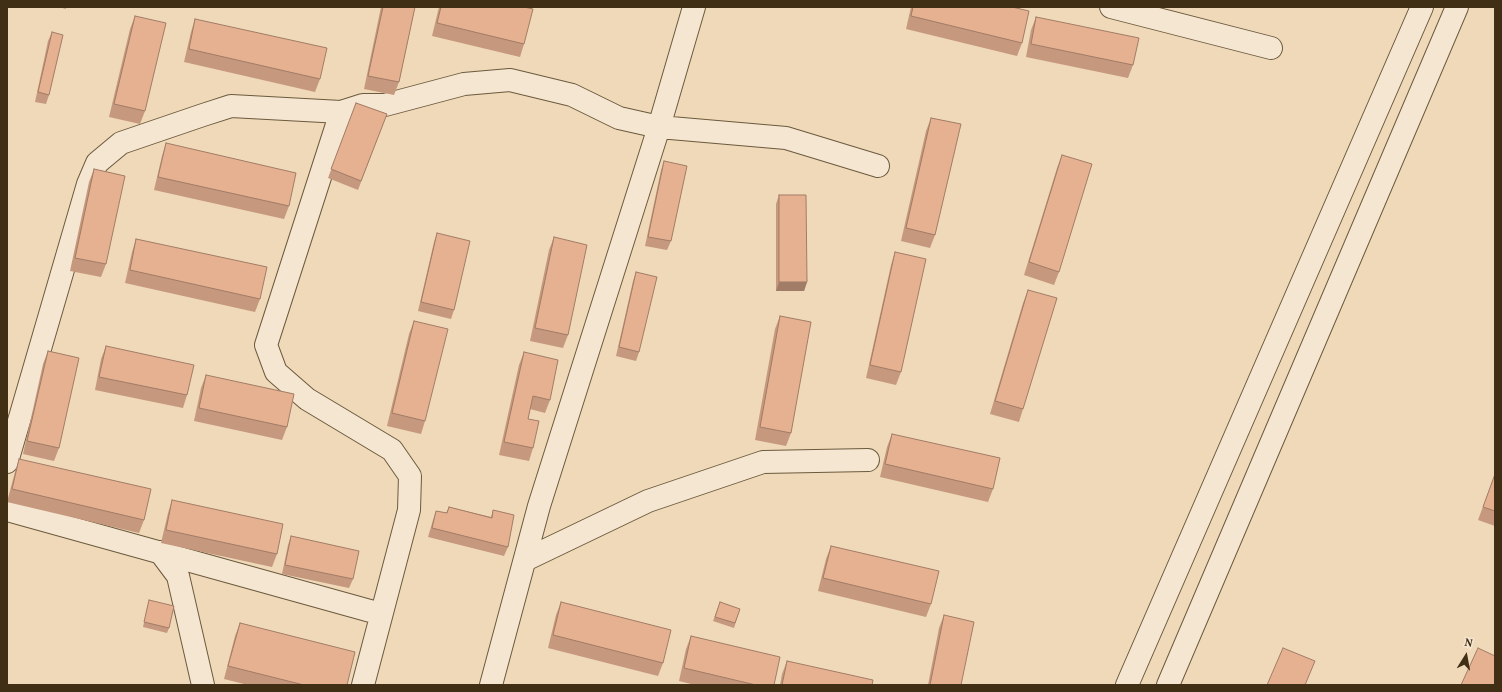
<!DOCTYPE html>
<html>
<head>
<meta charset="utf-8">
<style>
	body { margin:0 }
	#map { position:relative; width:1502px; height:692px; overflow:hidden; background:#efd9b8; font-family:Vollkorn,serif }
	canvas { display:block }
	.frame { position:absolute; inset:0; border:8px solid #402f15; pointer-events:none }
	.north { position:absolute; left:1446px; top:636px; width:40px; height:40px; -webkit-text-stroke:3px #f5e6d1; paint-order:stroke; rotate:11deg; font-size:11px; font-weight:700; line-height:16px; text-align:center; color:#402f15 }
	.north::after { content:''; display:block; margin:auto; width:14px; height:18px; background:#402f15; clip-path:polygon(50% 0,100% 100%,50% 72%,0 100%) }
</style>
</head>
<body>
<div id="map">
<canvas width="1502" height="692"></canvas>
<div class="frame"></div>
<div class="north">N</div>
</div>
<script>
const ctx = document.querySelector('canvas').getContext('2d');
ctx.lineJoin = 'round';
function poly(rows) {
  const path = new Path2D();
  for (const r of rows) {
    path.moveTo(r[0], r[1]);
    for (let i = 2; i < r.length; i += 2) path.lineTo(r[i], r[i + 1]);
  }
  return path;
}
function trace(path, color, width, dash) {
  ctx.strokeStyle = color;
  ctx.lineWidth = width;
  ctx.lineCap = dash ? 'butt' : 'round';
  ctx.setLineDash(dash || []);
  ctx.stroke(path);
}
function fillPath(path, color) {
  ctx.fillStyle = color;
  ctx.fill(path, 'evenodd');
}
const minor = poly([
	[1111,7,1271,48],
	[341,112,266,345,276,372,307,399,392,450,410,476,409,510,363,685],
	[7,462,88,184,97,163,121,143,203,115,231,106,341,112,363,105,385,105,464,84,510,80,572,95,619,118,659,127,786,138,878,166],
	[7,510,381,614],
	[160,552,178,576,203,685],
	[525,560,648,501,763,462,868,460],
	[491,685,539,506,659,127,694,7]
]);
const tertiary = poly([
	[1127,685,1422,7],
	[1168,685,1457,7]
]);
trace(minor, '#6c5a3e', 24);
trace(tertiary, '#6c5a3e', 24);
trace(minor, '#f5e6d1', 22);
trace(tertiary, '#f5e6d1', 22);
fillPath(poly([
	[59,7,66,7,66,9],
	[381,7,415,7,399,82,394,95,364,89],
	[439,7,524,7,524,44,520,57,432,36],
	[911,7,1012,7,1022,43,1017,56,906,29],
	[135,16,145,111,140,124,109,117,130,29],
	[1036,17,1133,65,1128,78,1026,57,1031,30],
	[195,19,320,79,315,92,184,62,191,32],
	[52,32,49,95,46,104,35,102,48,41],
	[356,103,387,114,358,190,328,178],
	[931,118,935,235,930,248,901,241,926,131],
	[166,143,289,206,284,219,154,190,162,156],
	[1062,155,1059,272,1054,285,1024,275,1057,168],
	[664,161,671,241,667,250,645,246,661,170],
	[94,169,106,264,101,277,70,271,89,182],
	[779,195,807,282,804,291,776,291,776,204],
	[437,233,454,310,451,319,418,311,434,242],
	[554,237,568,335,563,348,530,341,549,250],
	[136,239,260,299,255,312,125,283,132,252],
	[895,252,901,372,896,385,866,378,891,265],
	[636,272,639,352,636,361,616,356,633,281],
	[1028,290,1023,409,1019,422,990,414,1023,303],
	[780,316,791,433,786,446,755,440,775,329],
	[414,321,425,421,421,434,387,426,409,334],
	[106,346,187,395,183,408,95,390,101,359],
	[48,351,59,448,54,461,23,454,43,364],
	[524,352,550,400,545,413,530,409,528,419,533,448,529,461,499,455,519,365],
	[206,375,287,427,282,440,194,421,201,388],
	[892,434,993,489,988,502,880,477,887,447],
	[19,459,144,520,139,533,7,502,15,472],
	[1495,474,1495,526,1478,520],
	[172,500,277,554,272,567,161,543,168,513],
	[449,507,491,517,493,510,508,547,504,556,428,537,433,520,436,511,446,513],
	[291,536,353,579,349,588,282,574,288,545],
	[831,546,931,604,926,617,818,591,826,559],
	[149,600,169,628,167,633,143,627],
	[561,602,663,663,658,676,548,648,556,615],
	[720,602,740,609,734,628,713,621],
	[944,615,961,685,928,685,939,628],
	[240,623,347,685,248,685,224,679,235,636],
	[691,636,774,685,695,685,679,681,686,649],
	[787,661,872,685,780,685,782,674]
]), '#c6987d');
fillPath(poly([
	[779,282,807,282,804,291,776,291]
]), '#a17c66');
const building = poly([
	[383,7,415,7,399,82,368,76,383,7],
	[441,7,524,7,533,9,524,44,437,23,441,7],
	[913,7,1012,7,1029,11,1022,43,911,16,913,7],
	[135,16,166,23,145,111,114,104,135,16],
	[1036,17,1139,38,1133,65,1031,44,1036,17],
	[195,19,327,48,320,79,189,49,195,19],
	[52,32,63,35,49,95,38,92,52,32],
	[356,103,387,114,361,181,331,169,356,103],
	[931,118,961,124,935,235,906,228,931,118],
	[166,143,296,173,289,206,158,177,166,143],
	[1062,155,1092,164,1059,272,1029,262,1062,155],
	[664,161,687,166,671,241,648,237,664,161],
	[94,169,125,176,106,264,75,258,94,169],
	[779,195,806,195,807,282,779,282,779,195],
	[437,233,470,241,454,310,421,302,437,233],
	[554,237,587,245,568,335,535,328,554,237],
	[136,239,267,267,260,299,130,270,136,239],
	[895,252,926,259,901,372,870,365,895,252],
	[636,272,657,277,639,352,619,347,636,272],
	[1028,290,1057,298,1023,409,995,401,1028,290],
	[780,316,811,322,791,433,760,427,780,316],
	[414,321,448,329,425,421,392,413,414,321],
	[106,346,194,365,187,395,99,377,106,346],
	[48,351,79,358,59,448,27,441,48,351],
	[524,352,558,360,550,400,533,396,528,419,539,421,533,448,504,442,524,352],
	[206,375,294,394,287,427,199,408,206,375],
	[892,434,1000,458,993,489,885,464,892,434],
	[19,459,151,489,144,520,12,489,19,459],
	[1495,474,1495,511,1483,507,1495,474],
	[172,500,283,524,277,554,166,530,172,500],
	[449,507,492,518,493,510,514,515,508,547,432,528,436,511,447,513,449,507],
	[291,536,359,551,353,579,285,565,291,536],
	[831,546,939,571,931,604,823,578,831,546],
	[149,600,174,606,169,628,144,622,149,600],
	[561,602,671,630,663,663,553,635,561,602],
	[720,602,740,609,735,623,715,617,720,602],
	[944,615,974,622,961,685,930,685,944,615],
	[240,623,355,652,347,685,304,685,228,666,240,623],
	[691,636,780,657,774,685,756,685,684,668,691,636],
	[1283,648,1315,661,1305,685,1267,685,1283,648],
	[1478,648,1495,656,1495,685,1461,685,1478,648],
	[787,661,873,680,872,685,782,685,787,661]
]);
fillPath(building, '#e6b191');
trace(building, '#a17c66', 1);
</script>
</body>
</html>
